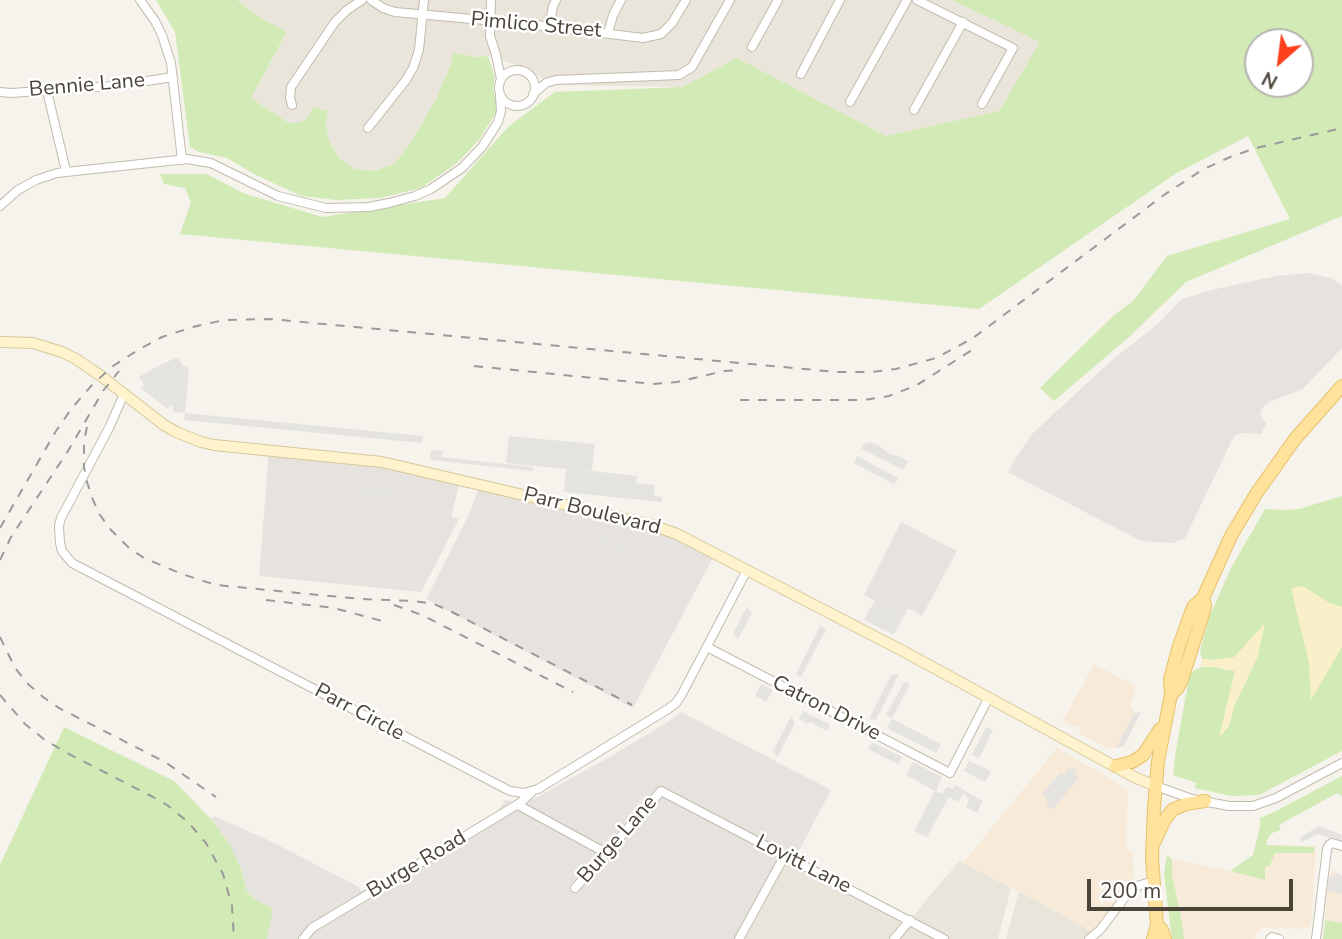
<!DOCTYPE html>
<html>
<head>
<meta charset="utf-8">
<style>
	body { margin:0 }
	#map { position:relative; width:1342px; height:939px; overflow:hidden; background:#f6f3ec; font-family:"Nunito Sans",sans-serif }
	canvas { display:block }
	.north { position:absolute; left:1244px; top:28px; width:70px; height:70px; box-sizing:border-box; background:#fff; border:2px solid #b7b4b0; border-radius:50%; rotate:208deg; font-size:19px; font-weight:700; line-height:28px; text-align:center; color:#4b4439 }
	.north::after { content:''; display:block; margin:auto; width:24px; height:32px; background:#fc3f1d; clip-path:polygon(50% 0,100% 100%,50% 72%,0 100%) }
	.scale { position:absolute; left:1087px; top:879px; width:206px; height:32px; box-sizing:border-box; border:4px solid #4b4439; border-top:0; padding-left:9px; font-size:21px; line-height:24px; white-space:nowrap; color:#4b4439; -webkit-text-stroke:5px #fff; paint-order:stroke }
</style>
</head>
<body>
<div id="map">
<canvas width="1342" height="939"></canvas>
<div class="north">N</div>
<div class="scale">200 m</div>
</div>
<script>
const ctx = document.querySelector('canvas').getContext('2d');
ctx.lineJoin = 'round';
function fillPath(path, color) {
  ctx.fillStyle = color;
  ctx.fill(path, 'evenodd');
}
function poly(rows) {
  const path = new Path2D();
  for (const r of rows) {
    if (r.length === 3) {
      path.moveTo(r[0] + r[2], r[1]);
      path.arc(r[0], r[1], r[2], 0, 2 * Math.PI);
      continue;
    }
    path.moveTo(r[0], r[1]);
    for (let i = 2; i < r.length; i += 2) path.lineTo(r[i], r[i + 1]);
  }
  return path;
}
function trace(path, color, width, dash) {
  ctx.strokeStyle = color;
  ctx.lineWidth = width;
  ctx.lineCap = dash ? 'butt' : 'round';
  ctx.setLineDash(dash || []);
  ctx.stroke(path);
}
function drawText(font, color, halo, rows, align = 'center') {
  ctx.font = font + ' "Nunito Sans",sans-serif';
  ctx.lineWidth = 5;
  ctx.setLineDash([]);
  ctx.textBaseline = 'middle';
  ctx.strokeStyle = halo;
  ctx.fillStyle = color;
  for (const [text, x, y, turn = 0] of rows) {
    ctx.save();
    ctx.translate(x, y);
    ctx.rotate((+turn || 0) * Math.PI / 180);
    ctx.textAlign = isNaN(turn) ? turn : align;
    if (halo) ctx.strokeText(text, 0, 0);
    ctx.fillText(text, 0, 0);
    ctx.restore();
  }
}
fillPath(poly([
	[237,0,952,0,1041,42,999,111,886,136,737,58,682,87,557,85,513,64,488,56,477,57,453,54,451,64,436,99,410,144,394,164,374,171,354,169,339,158,329,141,326,123,328,112,314,107,310,114,305,120,297,123,289,123,251,98,287,33,259,17],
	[788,860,903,919,888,939,745,939],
	[959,861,1011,888,998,939,894,939],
	[1019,891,1091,931,1095,934,1088,939,1006,939]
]), '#eae5da');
fillPath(poly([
	[1094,664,1135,686,1134,697,1130,706,1135,713,1141,712,1124,746,1109,749,1078,733,1081,727,1074,726,1063,720],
	[1057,748,1128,789,1126,849,1133,852,1134,880,1099,923,1095,934,1056,911,963,863],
	[1266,845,1316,846,1311,924,1306,929,1262,928,1254,937,1256,939,1184,939,1182,922,1172,875,1172,859,1230,871,1264,880],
	[1332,870,1342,876,1342,923,1325,920,1328,881]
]), '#f7ead8');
fillPath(poly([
	[1308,273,1331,278,1342,286,1342,348,1303,389,1269,402,1262,408,1260,415,1267,425,1263,429,1262,434,1243,433,1234,436,1185,538,1173,543,1141,541,1008,472,1015,459,1033,433,1113,359,1158,324,1182,299,1212,290,1243,283,1277,276],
	[269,450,363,459,460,480,451,517,459,519,421,592,259,576],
	[480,485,652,525,715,554,633,708,426,599,468,517],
	[901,522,957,551,922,616,908,608,904,616,864,595],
	[681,712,831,790,794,860,785,855,739,939,267,939,273,909,253,898,247,891,241,869,230,845,211,819,214,816,270,841,359,887,361,891,375,885,495,816,505,800,520,803,534,799,613,755,671,720]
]), '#e6e2dd');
fillPath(poly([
	[156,0,237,0,259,17,287,32,251,98,289,123,297,123,305,120,310,114,313,107,328,111,326,123,329,141,339,158,354,169,374,171,394,164,410,144,436,99,451,64,453,53,477,57,488,56,495,77,493,89,497,105,495,114,479,140,457,163,421,188,381,198,336,200,301,196,256,175,227,158,199,152,190,147,175,32],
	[952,0,1342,0,1342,216,1186,282,1129,337,1054,401,1040,388,1114,315,1133,301,1167,256,1290,219,1248,136,1175,174,979,309,180,234,191,202,185,188,164,184,160,174,207,174,243,193,322,217,445,198,509,126,555,92,682,87,737,58,886,136,999,111,1040,42],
	[1258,42,1300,42,1300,84,1258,84],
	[1342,496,1342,751,1259,795,1231,796,1195,788,1196,783,1173,775,1176,750,1190,673,1201,667,1212,667,1235,671,1220,736,1229,726,1234,706,1258,656,1214,660,1202,659,1200,651,1209,618,1231,568,1265,509,1286,510,1299,509],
	[64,727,174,781,211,819,230,845,241,869,247,891,253,898,273,909,267,939,0,939,0,865],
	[1342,776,1342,796,1337,793,1295,816,1279,825,1281,830,1272,833,1267,840,1266,845,1314,847,1314,853,1275,853,1270,865,1265,867,1265,880,1230,871,1253,855,1260,827,1260,818,1278,810],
	[1167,855,1172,859,1172,875,1182,922,1184,939,1172,939,1164,874],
	[1325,920,1342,923,1342,939,1323,939]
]), '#d2eab5');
fillPath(poly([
	[1303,586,1328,602,1342,607,1342,647,1311,700,1309,663,1291,588],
	[1265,623,1258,656,1234,706,1229,726,1219,737,1235,671,1212,667,1201,667,1202,659,1214,660,1234,657]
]), '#f9efc9');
fillPath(poly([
	[178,357,183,366,189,368,185,413,423,436,422,443,184,420,185,413,173,412,173,406,171,405,168,409,141,388,144,384,139,377,158,366],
	[509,436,595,444,592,470,583,470,637,476,636,483,655,485,654,496,662,497,662,502,564,492,566,469,506,463],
	[869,442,876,444,891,455,897,455,908,461,903,470,862,449,864,444],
	[431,450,443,451,442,457,533,467,533,471,430,460],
	[857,456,898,478,894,484,854,463],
	[356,482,415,494,413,504,355,493],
	[598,532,637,552,638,560,599,541],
	[875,600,904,616,894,635,864,620],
	[747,607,752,613,738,639,733,633],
	[820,626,826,629,801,677,796,674],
	[899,674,876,720,869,719,891,675],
	[904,682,910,684,892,719,941,744,936,753,887,728,892,719,886,715],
	[761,684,773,690,766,702,755,696],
	[803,711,830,725,827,731,810,722,808,724,799,719],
	[1141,712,1124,746,1116,748,1135,713],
	[791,716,795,723,777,758,773,751],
	[986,727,993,730,979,758,972,755],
	[872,742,902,757,898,764,868,749],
	[969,761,991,771,985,782,964,771],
	[913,762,942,777,936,791,942,794,947,787,953,789,955,785,983,801,977,813,966,807,969,799,964,793,958,802,949,797,927,837,914,831,935,791,906,775],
	[1073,768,1078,771,1076,774,1078,779,1053,809,1048,808,1046,798,1042,794,1061,772,1065,776,1066,770],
	[1320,826,1342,835,1341,842,1318,834,1302,842,1300,837],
	[1338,873,1342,876,1342,893,1340,894,1327,891,1330,877]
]), '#e5e3e0');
const minor = poly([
	[140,0,155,21,162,35,171,63,182,160],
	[371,0,383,8,395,12,528,24,643,38,661,34,672,23,686,0],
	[491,0,490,36,496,55,501,79],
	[917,0,1013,48,982,104],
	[549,28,553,6,556,0],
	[608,33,613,15,621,0],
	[752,47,778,0],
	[517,88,18],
	[801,74,840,0],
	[47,91,66,171],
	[0,92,11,93,114,86,173,77],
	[533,94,546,83,556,80,679,75,692,67,730,0],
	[850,102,907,0],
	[292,105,290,98,291,87,335,22,347,10,362,0],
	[914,110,963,22],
	[368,128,406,80,413,68,419,50,424,0],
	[0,206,18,190,36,180,57,173,187,159,211,163,278,196,326,208,369,207,389,203,415,196,431,189,462,168,482,147,498,122,501,111,500,96],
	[124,394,109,428,61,518,59,526,60,543,62,551,72,563,510,791,524,793,538,789,668,709,676,703,682,694,747,570],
	[707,647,950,773,989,697],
	[1156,786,1192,799,1229,806,1253,806,1276,798,1342,763],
	[518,805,606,853],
	[575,888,661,791,944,939],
	[303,939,312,928,520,803,532,792],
	[739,939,785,855],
	[894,939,910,920],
	[1089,939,1100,930,1131,889,1137,886,1154,881],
	[1270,939,1272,937,1279,939],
	[1316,939,1327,849,1329,845,1332,843,1342,846]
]);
const secondary = poly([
	[0,342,33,343,62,352,76,359,101,376,164,425,176,432,201,442,214,445,382,462,652,525,677,534,903,651,1136,778,1156,786]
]);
const primary = poly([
	[1171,694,1177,689,1181,682,1204,611,1205,605,1203,598],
	[1116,766,1132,762,1143,755,1160,729],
	[1155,841,1164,821,1172,810,1186,804,1205,801],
	[1157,925,1162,930,1165,939],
	[1153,939,1157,925,1152,858,1154,808,1158,761,1171,694,1170,679,1179,646,1193,607,1203,598,1231,536,1256,494,1295,439,1342,386]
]);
trace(minor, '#c2bbae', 10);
trace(secondary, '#d6c79b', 12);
trace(primary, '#e6c16a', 14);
trace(minor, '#fff', 8);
trace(secondary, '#fff3cd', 10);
trace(primary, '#ffe39c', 12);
trace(poly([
	[474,366,653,384,677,382,724,371,741,370],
	[740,400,865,400,889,396,917,385,972,350],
	[87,427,84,441,84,467,87,482,93,500,100,515,111,530,129,548,144,558,182,574,216,585,361,599,414,601,434,604,452,612,632,705],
	[0,528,56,431,72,408,92,385,113,366,138,350,162,337,193,327,224,320,270,319,836,372,872,372,896,369,936,358,973,338,1164,195,1202,170,1230,157,1256,148,1342,128],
	[0,560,11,537,68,451,103,391,119,371],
	[266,600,334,608,386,622],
	[394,605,422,615,573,692],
	[0,637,15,668,28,684,43,697,59,708,165,762,216,797],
	[0,695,25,724,45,740,69,754,153,797,167,805,188,822,206,843,223,874,232,906,234,939]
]), '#9a9a9a', 2, [9, 9]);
drawText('21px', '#4b4439', '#fff', [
	["Pimlico Street",536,26,5],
	["Bennie Lane",87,86,-5],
	["Parr Boulevard",592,512,14],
	["Catron Drive",826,709,27],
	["Parr Circle",359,713,28],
	["Burge Lane",618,840,-49],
	["Burge Road",417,865,-31],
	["Lovitt Lane",803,865,27]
]);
</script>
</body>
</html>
